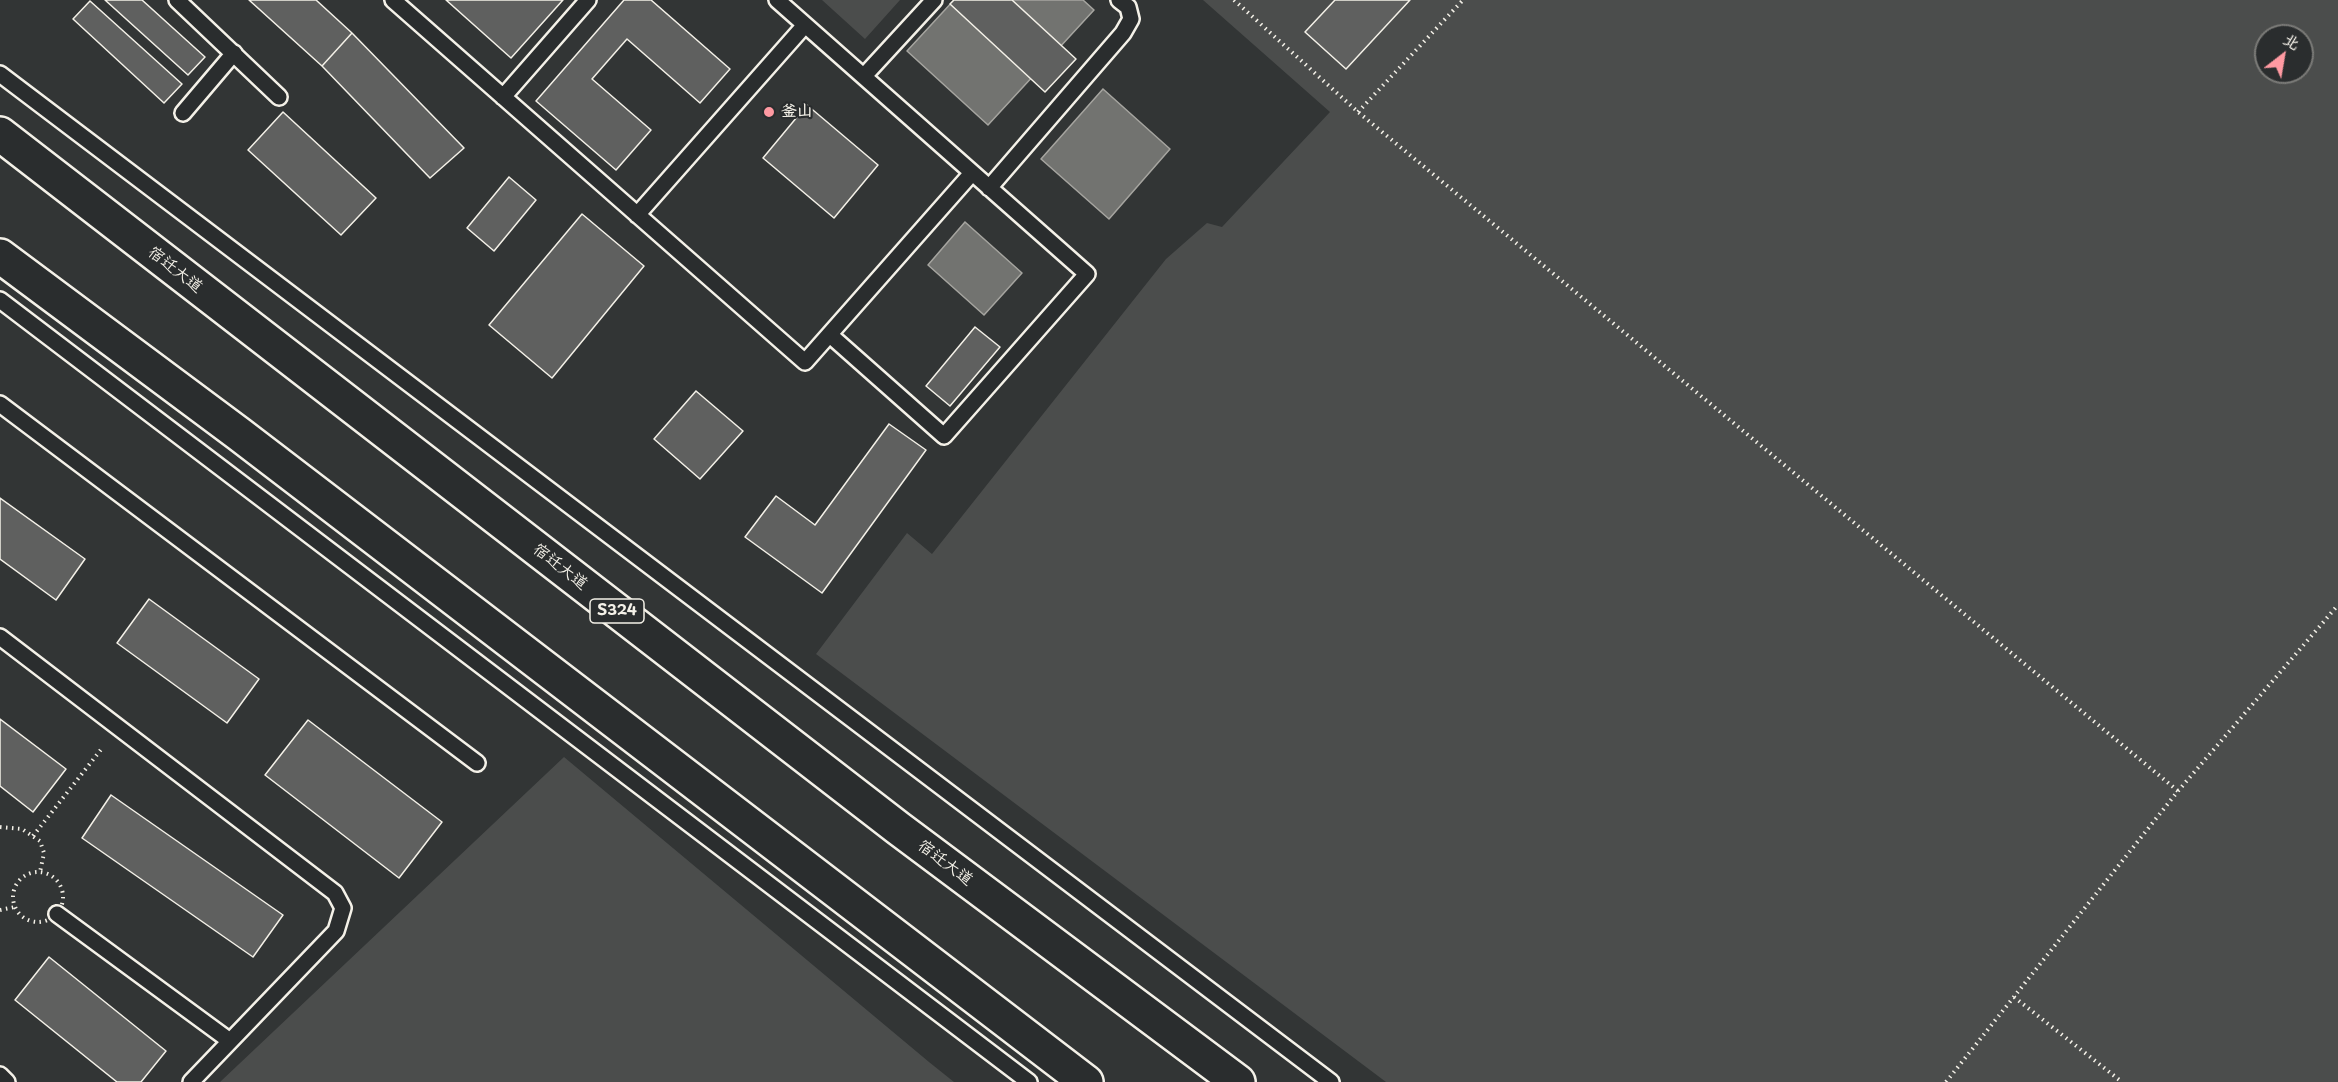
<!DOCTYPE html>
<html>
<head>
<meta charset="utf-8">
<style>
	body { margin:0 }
	#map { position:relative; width:2338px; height:1082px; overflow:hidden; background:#323535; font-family:"Playpen Sans","LXGW WenKai TC",sans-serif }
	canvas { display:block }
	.north { position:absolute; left:2254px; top:24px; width:60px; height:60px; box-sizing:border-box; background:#2a2d2e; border:2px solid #7b7b78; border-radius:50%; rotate:31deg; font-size:16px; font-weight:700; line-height:24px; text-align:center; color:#f4f1e8 }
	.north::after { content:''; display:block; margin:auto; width:21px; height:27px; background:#ff9aa2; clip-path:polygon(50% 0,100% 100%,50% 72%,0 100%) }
</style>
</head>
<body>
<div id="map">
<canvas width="2338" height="1082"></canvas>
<div class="north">北</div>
</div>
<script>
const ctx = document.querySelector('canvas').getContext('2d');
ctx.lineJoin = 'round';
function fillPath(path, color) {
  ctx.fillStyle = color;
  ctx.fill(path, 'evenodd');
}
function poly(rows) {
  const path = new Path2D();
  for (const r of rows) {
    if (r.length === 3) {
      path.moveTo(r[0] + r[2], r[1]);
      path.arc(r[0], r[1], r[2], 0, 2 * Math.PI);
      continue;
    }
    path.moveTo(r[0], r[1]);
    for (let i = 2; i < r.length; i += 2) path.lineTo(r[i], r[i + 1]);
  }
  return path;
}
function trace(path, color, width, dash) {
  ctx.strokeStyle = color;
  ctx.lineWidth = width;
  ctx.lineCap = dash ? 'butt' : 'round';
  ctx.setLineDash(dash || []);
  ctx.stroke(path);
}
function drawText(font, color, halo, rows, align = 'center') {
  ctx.font = font + ' "Playpen Sans","LXGW WenKai TC",sans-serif';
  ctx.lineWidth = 4.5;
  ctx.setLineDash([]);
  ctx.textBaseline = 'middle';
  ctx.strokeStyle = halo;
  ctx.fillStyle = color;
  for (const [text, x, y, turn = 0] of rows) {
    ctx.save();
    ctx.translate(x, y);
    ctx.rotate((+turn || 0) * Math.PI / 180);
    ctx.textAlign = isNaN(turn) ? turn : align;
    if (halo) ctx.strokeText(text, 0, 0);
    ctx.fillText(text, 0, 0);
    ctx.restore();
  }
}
fillPath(poly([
	[822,0,900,0,865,39],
	[1203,0,2338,0,2338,1082,1386,1082,816,654,907,533,932,554,1166,259,1207,223,1222,227,1330,112],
	[2266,36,2302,36,2302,72,2266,72],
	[564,757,929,1062,954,1082,220,1082]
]), '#4b4d4c');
const water = poly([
	[954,0,1083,0,1094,10,988,125,907,51,954,0],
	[1103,89,1170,149,1109,219,1041,159,1103,89],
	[965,222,1022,273,984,315,928,265,965,222]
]);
fillPath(water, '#727370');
trace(water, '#a6a5a0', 1.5);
const building = poly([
	[105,0,142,0,205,57,188,75,105,0],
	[249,0,316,0,352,33,322,66,249,0],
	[446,0,563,0,511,58,446,0],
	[624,0,651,0,730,69,700,103,627,39,592,79,651,130,616,170,536,101,624,0],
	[954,0,1012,0,1076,59,1045,92,950,4,954,0],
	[1335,0,1410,0,1346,69,1305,32,1335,0],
	[90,1,182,84,164,103,73,19,90,1],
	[352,33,464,148,430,178,322,66,352,33],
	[807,105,878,165,834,218,763,158,807,105],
	[283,112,376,198,341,235,248,150,283,112],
	[509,177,536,200,494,251,467,228,509,177],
	[582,214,644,266,552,378,489,325,582,214],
	[975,327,1000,347,950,406,926,386,975,327],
	[696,391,743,431,700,479,654,439,696,391],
	[889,424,926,450,822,593,745,537,776,496,815,525,889,424],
	[0,498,85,559,56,600,0,559,0,498],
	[149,599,259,679,227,723,117,643,149,599],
	[0,719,66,769,33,812,0,786,0,719],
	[308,720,442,822,399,878,265,775,308,720],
	[111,795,283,915,253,957,82,838,111,795],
	[49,957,166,1051,141,1082,117,1082,15,1000,49,957]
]);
fillPath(building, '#5f605f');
trace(building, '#f4f1e8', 1.5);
const lane = poly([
	[177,0,279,97],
	[393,0,805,362,972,173],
	[777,0,1087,274,944,436,830,335],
	[0,74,1331,1082],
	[864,76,934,0],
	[503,97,588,0],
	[183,113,234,53],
	[989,188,1123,33,1131,19,1128,7,1119,0],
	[637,215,805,25],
	[0,300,1029,1082],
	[0,404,477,763],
	[0,637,335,893,343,908,336,931,191,1082],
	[57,914,230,1041],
	[0,1075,7,1082]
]);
const primary = poly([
	[0,134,898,828,1238,1082],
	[0,256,239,434,1086,1082]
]);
trace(lane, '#f4f1e8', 20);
trace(primary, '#f4f1e8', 38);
trace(poly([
	[1234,0,1358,112,2178,791],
	[1358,112,1463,0],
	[0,827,22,829,40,841,44,853,40,872],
	[33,836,103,747],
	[38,897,25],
	[0,910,15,907],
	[2014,997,2122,1082],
	[1946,1082,2178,791,2338,605]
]), '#f4f1e8', 4, [1.5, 4.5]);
trace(lane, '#2a2d2e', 15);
trace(primary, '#2a2d2e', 33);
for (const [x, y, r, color] of [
	[769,112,6,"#ff9aa2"]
]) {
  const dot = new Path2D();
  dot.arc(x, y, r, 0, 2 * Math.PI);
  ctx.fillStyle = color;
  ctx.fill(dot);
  trace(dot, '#2a2d2e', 2);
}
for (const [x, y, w] of [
	[617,611,54]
]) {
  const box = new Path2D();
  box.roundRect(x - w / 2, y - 12, w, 24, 4.5);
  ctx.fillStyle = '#2a2d2e';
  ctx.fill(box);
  trace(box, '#f4f1e8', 1.5);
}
drawText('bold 15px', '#f4f1e8', null, [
	["S324",617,611]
]);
drawText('bold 16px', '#f4f1e8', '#2a2d2e', [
	["釜山",781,112]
], 'left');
drawText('16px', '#f4f1e8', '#2a2d2e', [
	["宿迁大道",175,270,38],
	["宿迁大道",560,567,38],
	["宿迁大道",945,863,37]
]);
</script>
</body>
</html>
